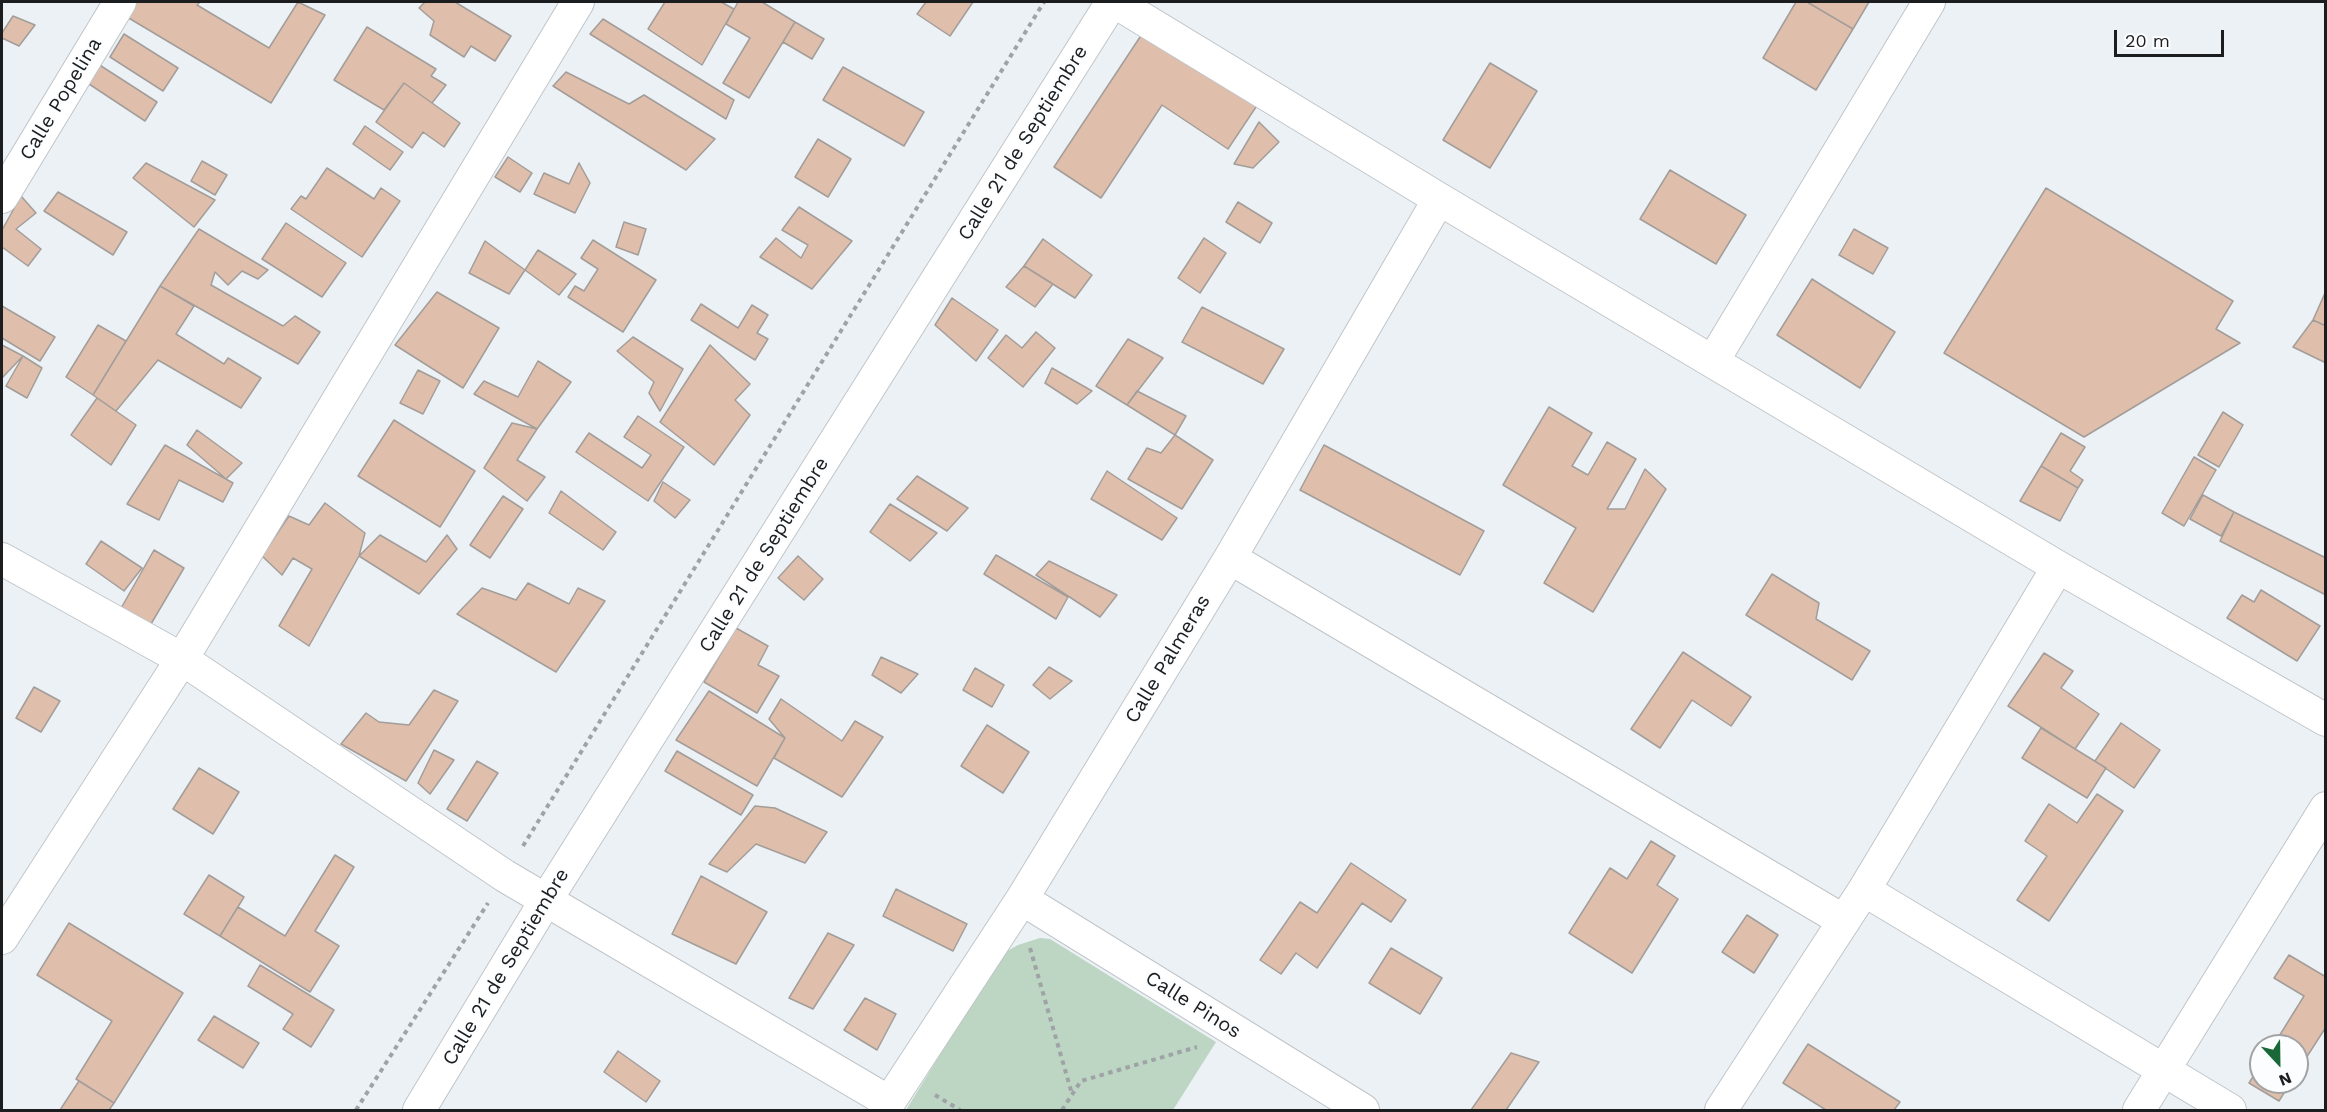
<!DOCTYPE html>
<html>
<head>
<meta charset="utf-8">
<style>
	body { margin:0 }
	#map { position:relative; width:2327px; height:1112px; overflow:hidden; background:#ecf1f5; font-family:"Work Sans",sans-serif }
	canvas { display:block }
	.frame { position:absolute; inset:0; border:3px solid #1b1d1f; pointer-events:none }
	.north { position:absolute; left:2249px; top:1034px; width:60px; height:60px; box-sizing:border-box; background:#fcfdfe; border:2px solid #a2a3a5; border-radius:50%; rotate:158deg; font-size:16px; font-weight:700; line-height:24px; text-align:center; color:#1b1d1f }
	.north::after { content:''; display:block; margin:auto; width:21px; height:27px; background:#186838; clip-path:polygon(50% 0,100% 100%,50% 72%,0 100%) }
	.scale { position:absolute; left:2114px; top:30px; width:110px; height:27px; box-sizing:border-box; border:3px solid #1b1d1f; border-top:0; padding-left:8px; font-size:18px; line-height:21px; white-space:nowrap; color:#1b1d1f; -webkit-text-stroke:4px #fcfdfe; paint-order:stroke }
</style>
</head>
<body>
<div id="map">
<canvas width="2327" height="1112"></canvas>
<div class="frame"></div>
<div class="north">N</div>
<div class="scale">20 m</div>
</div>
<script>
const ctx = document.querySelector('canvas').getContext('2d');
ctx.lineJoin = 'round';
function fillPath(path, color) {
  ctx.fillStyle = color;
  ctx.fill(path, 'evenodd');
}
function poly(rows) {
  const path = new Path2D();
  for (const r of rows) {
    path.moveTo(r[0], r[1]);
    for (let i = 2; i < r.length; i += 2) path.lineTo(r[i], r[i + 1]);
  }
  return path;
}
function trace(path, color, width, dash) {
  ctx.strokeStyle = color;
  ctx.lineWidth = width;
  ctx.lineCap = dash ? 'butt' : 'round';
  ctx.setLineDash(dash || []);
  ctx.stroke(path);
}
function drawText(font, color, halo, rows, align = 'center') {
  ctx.font = font + ' "Work Sans",sans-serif';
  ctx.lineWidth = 4.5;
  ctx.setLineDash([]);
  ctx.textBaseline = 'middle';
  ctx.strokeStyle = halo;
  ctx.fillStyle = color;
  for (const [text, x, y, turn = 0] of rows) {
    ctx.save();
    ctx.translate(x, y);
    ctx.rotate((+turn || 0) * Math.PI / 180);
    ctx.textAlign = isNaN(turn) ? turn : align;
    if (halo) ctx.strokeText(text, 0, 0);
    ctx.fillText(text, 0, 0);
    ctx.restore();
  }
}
fillPath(poly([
	[1040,938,1050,939,1216,1042,1173,1110,906,1110,1002,954,1018,945]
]), '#bcd6c3');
const building = poly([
	[130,2,200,2,197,5,269,48,298,2,325,15,271,103,122,14,130,2],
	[425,2,455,2,511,36,495,61,471,46,464,57,430,35,434,21,419,8,425,2],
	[665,2,721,2,734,9,702,65,648,29,665,2],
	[738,2,762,2,795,22,749,98,723,83,750,38,726,24,738,2],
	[926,2,973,2,950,36,917,14,926,2],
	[1796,2,1807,2,1853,29,1816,90,1763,58,1796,2],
	[1807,2,1869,2,1853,29,1807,2],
	[13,16,35,25,19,46,2,38,2,33,13,16],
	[603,19,734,100,726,119,590,34,603,19],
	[795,22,824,39,812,59,783,42,795,22],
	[367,27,436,69,431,76,446,85,432,103,404,83,384,110,334,80,367,27],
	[1144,31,1258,104,1228,149,1162,105,1101,198,1054,167,1144,31],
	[124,34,178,68,163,91,110,57,124,34],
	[1490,63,1537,91,1490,168,1443,140,1490,63],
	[98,64,157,102,145,121,86,82,98,64],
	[843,67,924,112,904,146,823,100,843,67],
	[566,72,629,104,644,95,715,139,686,170,553,86,566,72],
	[404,83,460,123,444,147,423,132,412,148,376,122,404,83],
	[1259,122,1279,142,1253,168,1234,164,1259,122],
	[365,126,403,152,390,170,353,144,365,126],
	[818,139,851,159,828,197,795,177,818,139],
	[508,157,532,173,520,192,495,177,508,157],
	[202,161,227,175,215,195,191,181,202,161],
	[146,163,215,200,194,227,133,178,146,163],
	[579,163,590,183,575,213,534,194,544,173,569,184,579,163],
	[327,168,374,199,381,188,400,201,362,257,291,209,301,196,306,199,327,168],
	[1670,170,1746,215,1716,264,1640,219,1670,170],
	[2046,188,2233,301,2216,329,2240,343,2084,437,1944,353,2046,188],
	[58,192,127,232,113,255,44,211,58,192],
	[21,196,36,213,16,229,41,249,28,266,2,247,2,230,21,196],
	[1238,202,1272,223,1260,243,1226,222,1238,202],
	[799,207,852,241,812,289,760,257,776,238,801,258,808,245,782,230,799,207],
	[624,222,646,229,638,255,616,247,624,222],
	[286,223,346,263,322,297,262,259,286,223],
	[199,229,268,270,258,279,242,271,228,285,215,272,211,285,283,326,295,316,320,332,298,364,160,286,199,229],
	[1854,229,1888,248,1873,274,1839,255,1854,229],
	[1204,238,1226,253,1200,293,1178,278,1204,238],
	[1043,239,1092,275,1075,298,1024,266,1043,239],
	[593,240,656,280,623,332,568,297,575,286,584,291,598,269,581,258,593,240],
	[485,241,525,270,509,294,469,273,485,241],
	[538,250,576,274,559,295,525,270,538,250],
	[1024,266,1053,284,1035,307,1006,287,1024,266],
	[1812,279,1895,332,1860,388,1777,335,1812,279],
	[160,286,194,306,176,334,224,364,228,358,261,378,241,408,158,360,116,411,93,395,160,286],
	[437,292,499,328,463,388,395,345,437,292],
	[2325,293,2326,293,2326,326,2313,320,2325,293],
	[952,298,998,330,976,361,935,325,952,298],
	[701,304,738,328,752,305,768,315,757,333,768,339,755,360,691,320,701,304],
	[2,306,55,337,40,361,2,338,2,306],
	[1202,307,1284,349,1263,384,1182,342,1202,307],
	[2313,320,2326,326,2326,363,2293,347,2313,320],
	[98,325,126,341,93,395,66,377,98,325],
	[1036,332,1055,348,1023,387,988,358,1006,335,1022,348,1036,332],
	[633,337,683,369,660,411,649,393,654,382,617,351,633,337],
	[1128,339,1163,358,1127,405,1096,386,1128,339],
	[2,345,23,356,2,378,2,345],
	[710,345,750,384,735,400,750,415,714,465,660,422,710,345],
	[23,356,42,368,27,398,6,386,23,356],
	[538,361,571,382,537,429,474,394,484,381,518,397,538,361],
	[1052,368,1092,391,1077,404,1045,383,1052,368],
	[418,370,440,381,423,414,400,403,418,370],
	[1137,391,1186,416,1175,435,1127,405,1137,391],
	[97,398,136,425,111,465,71,435,97,398],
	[1549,407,1592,433,1572,466,1588,475,1607,442,1636,459,1607,509,1625,509,1645,469,1666,489,1593,612,1544,583,1576,528,1503,485,1549,407],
	[2223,412,2243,425,2219,467,2198,455,2223,412],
	[638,416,684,447,648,501,576,452,589,433,642,468,651,455,624,437,638,416],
	[394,420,475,471,440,527,358,476,394,420],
	[512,423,537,429,517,460,545,477,527,501,484,468,512,423],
	[197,430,242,463,226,479,187,445,197,430],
	[2061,433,2085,447,2070,471,2083,480,2078,488,2041,466,2061,433],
	[1175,435,1213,460,1182,509,1128,479,1147,448,1161,453,1175,435],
	[165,445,233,483,223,502,179,480,159,520,127,504,165,445],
	[1324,445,1484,531,1460,575,1300,490,1324,445],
	[2194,457,2216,470,2184,526,2162,513,2194,457],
	[2041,466,2078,488,2060,521,2020,501,2041,466],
	[1107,471,1177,518,1162,540,1091,499,1107,471],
	[917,476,968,508,947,531,897,499,917,476],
	[663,482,690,500,675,518,654,501,663,482],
	[561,491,616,532,603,550,549,513,561,491],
	[2203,495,2234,512,2221,536,2190,519,2203,495],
	[503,496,523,509,490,558,470,545,503,496],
	[325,503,365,533,359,556,309,646,279,626,312,569,293,558,282,575,262,556,289,516,309,525,325,503],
	[890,504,937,533,910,561,870,532,890,504],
	[2234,512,2326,558,2326,595,2220,541,2234,512],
	[380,535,426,562,447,535,457,549,419,594,359,556,380,535],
	[101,541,142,568,124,591,86,564,101,541],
	[154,550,184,568,151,624,120,610,154,550],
	[996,555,1068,597,1056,619,984,574,996,555],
	[798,556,823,579,804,600,778,578,798,556],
	[1049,561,1117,595,1100,617,1036,575,1049,561],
	[1772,574,1819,603,1816,619,1870,651,1852,680,1746,615,1772,574],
	[528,583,569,604,578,588,605,601,556,672,457,614,482,588,516,600,528,583],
	[2261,590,2320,626,2297,661,2227,618,2242,595,2254,602,2261,590],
	[736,628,768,646,758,665,779,676,757,713,704,682,736,628],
	[1683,652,1751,697,1731,726,1692,700,1660,748,1631,729,1683,652],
	[2044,653,2073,671,2061,688,2099,714,2075,749,2008,706,2044,653],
	[881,657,918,674,901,693,872,675,881,657],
	[1049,667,1072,681,1050,699,1033,685,1049,667],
	[975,668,1004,685,992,707,963,690,975,668],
	[34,687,60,701,41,732,16,718,34,687],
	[434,690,458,701,406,781,341,744,366,713,379,722,409,725,434,690],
	[709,691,785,738,757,786,676,740,709,691],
	[781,699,842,741,855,721,883,737,842,797,774,758,785,738,769,719,781,699],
	[2121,723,2160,750,2134,788,2095,761,2121,723],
	[987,725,1029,752,1003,793,961,766,987,725],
	[2041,728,2106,768,2087,798,2022,758,2041,728],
	[434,750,454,760,430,794,418,783,434,750],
	[677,751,753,795,741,815,665,771,677,751],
	[477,761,498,773,467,821,447,809,477,761],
	[199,768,239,792,213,834,173,809,199,768],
	[2097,794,2123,811,2049,921,2017,900,2047,856,2025,841,2049,804,2077,823,2097,794],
	[755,806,775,808,827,832,805,863,756,844,727,872,709,864,755,806],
	[1651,841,1675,856,1657,885,1678,899,1632,973,1569,933,1610,868,1627,879,1651,841],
	[335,855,354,867,315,931,339,946,310,992,220,936,238,907,285,936,335,855],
	[1351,863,1406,900,1391,922,1362,903,1317,968,1296,953,1281,974,1260,960,1300,902,1317,913,1351,863],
	[209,875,244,897,220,936,184,914,209,875],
	[701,876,767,912,736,964,672,934,701,876],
	[896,889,967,924,953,951,883,916,896,889],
	[1747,915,1778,935,1754,973,1722,952,1747,915],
	[69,923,183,993,114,1103,76,1079,112,1021,37,975,69,923],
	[828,933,854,945,813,1009,789,998,828,933],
	[1391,948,1442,978,1420,1014,1369,983,1391,948],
	[2289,955,2326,977,2326,1027,2297,1072,2297,1046,2273,1046,2304,996,2274,978,2289,955],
	[260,965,334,1010,311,1047,283,1029,293,1014,248,986,260,965],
	[865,998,896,1014,877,1050,844,1030,865,998],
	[214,1016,259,1043,243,1068,198,1040,214,1016],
	[1808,1044,1900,1102,1894,1110,1826,1110,1783,1083,1808,1044],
	[618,1051,660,1081,646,1102,604,1072,618,1051],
	[1511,1053,1539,1062,1506,1110,1471,1110,1511,1053],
	[2261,1064,2261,1082,2291,1082,2279,1101,2249,1083,2261,1064],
	[79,1081,114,1103,109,1110,60,1110,79,1081]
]);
fillPath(building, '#dfbfac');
trace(building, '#a39d9a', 1.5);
const minor = poly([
	[1115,2,1439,199,2058,567,2326,720],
	[2,197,120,2],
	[1713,361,1929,2],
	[1230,558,1844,921],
	[2,559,182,659,505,876,889,1102],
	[1864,890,2230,1110],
	[1022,899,1363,1110],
	[2,938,182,659,578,2],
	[419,1110,546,900,1112,2],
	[884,1110,1022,899,1230,558,1439,199],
	[1721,1110,1864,890,2058,567],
	[2139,1110,2326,808]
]);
trace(minor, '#c0c5c9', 34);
trace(poly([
	[523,846,1044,2],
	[1030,948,1072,1094],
	[935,1095,960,1110],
	[356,1110,488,903],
	[1062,1110,1081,1081,1197,1047]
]), '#9fa3a6', 4, [4.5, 4.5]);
trace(minor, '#fff', 32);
drawText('20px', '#1b1d1f', '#fcfdfe', [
	["Calle Popelina",61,99,-59],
	["Calle 21 de Septiembre",1023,143,-58],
	["Calle 21 de Septiembre",764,555,-58],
	["Calle Palmeras",1168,659,-59],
	["Calle 21 de Septiembre",506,967,-59],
	["Calle Pinos",1193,1005,32]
]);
</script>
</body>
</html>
